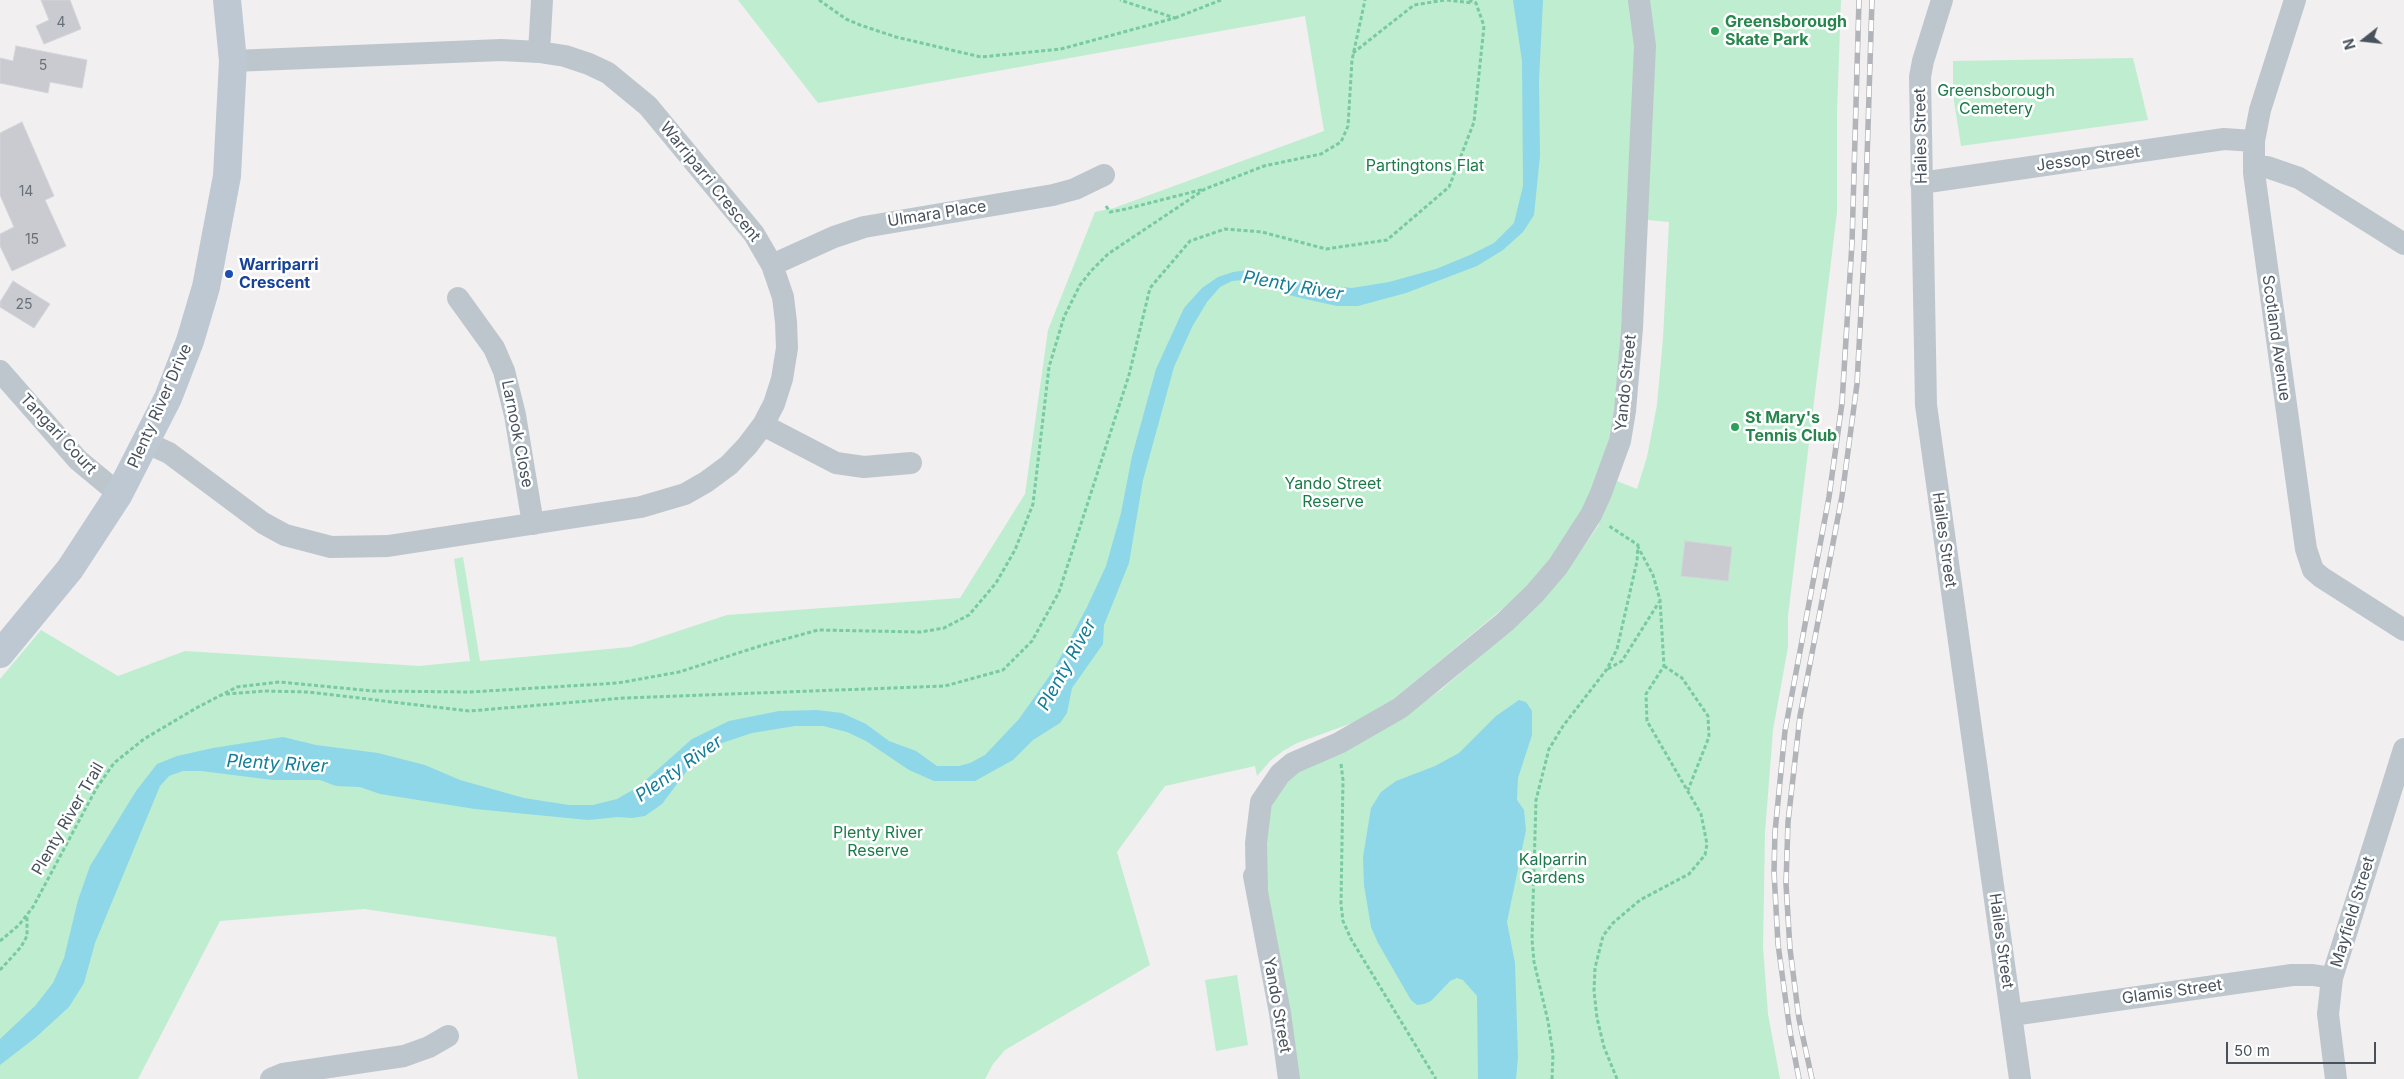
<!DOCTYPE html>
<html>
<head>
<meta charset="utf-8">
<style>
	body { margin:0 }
	#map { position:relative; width:2404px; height:1079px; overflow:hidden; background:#f1efef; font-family:Inter,sans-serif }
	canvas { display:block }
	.north { position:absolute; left:2339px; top:15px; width:50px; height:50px; -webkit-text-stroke:4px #fff; paint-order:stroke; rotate:254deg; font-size:14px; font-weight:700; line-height:20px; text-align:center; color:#48525c }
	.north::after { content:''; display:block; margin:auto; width:18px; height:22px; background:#48525c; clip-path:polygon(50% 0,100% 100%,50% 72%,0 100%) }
	.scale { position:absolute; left:2226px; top:1042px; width:150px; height:22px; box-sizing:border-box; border:2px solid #48525c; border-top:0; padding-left:6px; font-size:15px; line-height:18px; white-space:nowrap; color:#48525c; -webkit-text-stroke:4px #fff; paint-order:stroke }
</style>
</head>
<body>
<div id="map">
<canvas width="2404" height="1079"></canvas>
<div class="north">N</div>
<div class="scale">50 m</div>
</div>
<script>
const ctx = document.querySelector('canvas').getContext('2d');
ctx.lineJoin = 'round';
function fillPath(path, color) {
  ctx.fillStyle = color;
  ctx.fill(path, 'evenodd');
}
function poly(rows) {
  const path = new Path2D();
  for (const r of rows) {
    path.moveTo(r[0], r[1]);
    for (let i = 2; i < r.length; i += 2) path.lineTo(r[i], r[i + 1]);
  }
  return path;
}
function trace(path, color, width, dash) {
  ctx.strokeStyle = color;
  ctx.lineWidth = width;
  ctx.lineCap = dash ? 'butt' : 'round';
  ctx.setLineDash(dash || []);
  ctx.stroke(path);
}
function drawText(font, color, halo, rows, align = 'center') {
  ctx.font = font + ' Inter,sans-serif';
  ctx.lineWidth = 5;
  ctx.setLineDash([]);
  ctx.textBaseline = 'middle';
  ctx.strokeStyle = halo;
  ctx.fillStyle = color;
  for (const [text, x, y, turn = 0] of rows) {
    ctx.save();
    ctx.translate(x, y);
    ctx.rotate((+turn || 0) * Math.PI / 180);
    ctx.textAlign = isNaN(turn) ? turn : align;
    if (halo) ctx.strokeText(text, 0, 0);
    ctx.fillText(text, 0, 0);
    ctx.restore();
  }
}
fillPath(poly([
	[738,0,1629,0,1635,37,1627,247,1614,418,1607,449,1586,505,1565,540,1529,584,1507,605,1394,699,1355,722,1297,743,1283,751,1271,760,1257,776,1255,766,1165,786,1117,852,1150,965,1005,1050,993,1064,985,1079,578,1079,556,937,364,909,220,921,138,1079,0,1079,0,679,41,630,118,676,185,651,419,666,470,661,454,559,463,557,480,661,630,647,727,615,960,598,1025,494,1048,330,1095,212,1114,208,1324,131,1305,16,818,103],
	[1649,0,1841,0,1837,112,1837,212,1788,616,1788,647,1773,730,1765,833,1763,947,1768,1014,1780,1079,1294,1079,1268,895,1262,823,1282,779,1399,720,1442,689,1493,645,1571,565,1598,526,1617,481,1637,489,1647,457,1657,405,1663,338,1669,222,1648,220],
	[2133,58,2148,120,1961,146,1953,94,1953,61],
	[1237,975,1248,1045,1216,1051,1205,980]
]), '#bfedd0');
fillPath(poly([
	[1513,0,1543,0,1539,81,1540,156,1534,215,1523,232,1503,250,1477,266,1406,293,1358,306,1337,306,1305,299,1285,294,1268,285,1243,280,1232,281,1220,287,1207,302,1192,327,1174,367,1143,480,1129,563,1104,625,1103,644,1072,688,1067,713,1060,723,1033,740,1013,760,975,781,934,781,909,770,866,741,847,732,823,726,795,726,752,733,716,745,695,760,662,804,645,816,632,818,618,817,588,820,475,809,380,794,360,787,336,786,320,780,273,780,201,771,183,771,169,776,160,786,95,943,84,983,69,1007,35,1038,0,1065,0,1039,35,1006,53,983,64,958,78,900,90,866,136,791,157,764,177,756,213,748,283,737,316,745,378,753,425,765,460,780,524,798,569,805,593,805,617,799,638,787,692,739,729,721,779,711,817,710,842,713,866,724,889,741,916,751,937,766,959,766,970,763,985,755,1019,719,1053,671,1087,607,1106,566,1121,513,1132,456,1156,369,1184,308,1202,288,1218,277,1233,272,1248,270,1291,281,1328,286,1352,288,1389,282,1436,269,1470,255,1494,243,1514,223,1523,186,1522,61],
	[1519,700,1526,702,1532,711,1532,735,1518,778,1517,800,1524,810,1526,830,1507,922,1515,963,1518,1057,1516,1079,1478,1079,1477,996,1463,980,1457,978,1450,981,1431,1001,1424,1004,1417,1005,1411,1000,1378,943,1371,927,1364,885,1363,857,1371,808,1381,792,1396,781,1435,766,1459,753,1496,716]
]), '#8dd7e9');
const building = poly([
	[41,0,70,0,81,29,44,44,36,26,49,20,41,0],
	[16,46,87,60,82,88,50,82,48,93,0,83,0,58,13,61,16,46],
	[22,122,54,196,45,200,66,246,12,271,0,246,0,234,14,227,0,195,0,133,22,122],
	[13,281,50,304,34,328,0,307,0,302,13,281],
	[1685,541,1732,547,1728,581,1681,576,1685,541]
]);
fillPath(building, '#c9cbd1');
trace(building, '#d3d5da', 1);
trace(poly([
	[819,0,846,19,860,25,896,37,981,57,1061,49,1175,18,1120,0],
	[1447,0,1473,3],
	[1175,18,1221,0],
	[1353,53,1414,5,1445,0],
	[1106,206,1110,212,1126,209,1204,189],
	[1664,666,1682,678,1708,716,1709,737,1688,790],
	[1608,669,1622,661,1659,602],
	[226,694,264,691,308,692,469,711,624,698,945,686,1003,670,1032,641,1059,592,1129,375,1150,288,1190,241,1225,229,1262,232,1326,249,1387,240,1449,187,1474,122,1484,26,1476,3,1469,0],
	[1341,764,1343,780,1341,904,1343,921,1351,939,1436,1079],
	[0,941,19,925,33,907,96,789,114,763,144,739,198,707,237,687,280,682,373,691,470,692,618,683,679,672,760,646,818,630,921,632,944,628,969,615,996,583,1015,550,1033,504,1049,367,1064,317,1080,285,1091,271,1108,254,1205,189,1264,166,1321,154,1341,142,1348,126,1352,60,1365,0],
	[0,970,21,947,27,936,27,917],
	[1552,1079,1553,1054,1548,1021,1534,962,1532,939,1536,800,1549,749,1563,726,1607,669,1617,649,1637,561,1638,545,1609,526],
	[1617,1079,1604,1047,1597,1018,1594,991,1595,968,1603,936,1613,923,1640,900,1689,874,1705,855,1707,844,1701,814,1647,721,1646,694,1664,666,1660,600,1653,575,1638,547]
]), '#78caa0', 3, [4, 2.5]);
trace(poly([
	[1942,0,1923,61,1920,77,1926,405,2020,1079],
	[2295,0,2260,110,2254,141,2254,173,2306,549,2313,570,2321,577,2404,630],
	[539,52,542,0],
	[2254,167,2267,167,2299,178,2404,244],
	[1921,183,2224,139,2254,141],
	[772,265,834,237,864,227,1053,195,1075,189,1104,175],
	[458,298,494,348,504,371,515,415,533,524],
	[0,371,78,460,119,494],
	[763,425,836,463,864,467,911,463],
	[147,443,169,453,263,523,285,535,331,547,388,546,641,507,685,494,706,482,729,465,747,446,763,425,774,404,782,379,787,348,786,322,783,297,772,265,754,234,648,106,608,73,589,64,565,56,539,52,501,50,233,61],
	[1254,876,1280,1013,1289,1079],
	[1257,890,1256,843,1261,802,1280,774,1293,763,1339,743,1400,708,1505,622,1535,593,1558,566,1591,515,1601,493,1620,441,1625,411,1632,328,1645,46,1639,0],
	[2012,1015,2292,975,2313,975,2332,978],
	[271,1079,283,1074,404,1056,429,1047,448,1036],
	[2336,1079,2328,1014,2332,978,2404,749]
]), '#bec6cd', 22);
trace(poly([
	[0,654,70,569,119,494,168,398,190,341,206,287,227,176,233,61,227,0]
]), '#bdc8d2', 28);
const rail = poly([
	[1799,1079,1790,1032,1778,944,1774,872,1775,832,1785,731,1829,497,1842,403,1852,243,1859,0],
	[1812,1079,1799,1019,1790,949,1786,884,1788,822,1800,716,1842,496,1857,384,1864,255,1872,0]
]);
trace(rail, '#b1b4b9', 5.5);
trace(rail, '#fff', 4, [11]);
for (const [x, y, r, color] of [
	[1715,31,5,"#2e9e5b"],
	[229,274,5,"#1a4fb4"],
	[1735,427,5,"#2e9e5b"]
]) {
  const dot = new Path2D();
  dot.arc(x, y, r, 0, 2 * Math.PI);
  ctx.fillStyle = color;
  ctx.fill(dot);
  trace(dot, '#fff', 2);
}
drawText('14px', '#687079', null, [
	["4",61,23],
	["5",43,66],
	["14",26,192],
	["15",32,240],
	["25",24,305]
]);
drawText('bold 16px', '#27864d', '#fff', [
	["Greensborough",1725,22],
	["Skate Park",1725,40],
	["St Mary's",1745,418],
	["Tennis Club",1745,436]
], 'left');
drawText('16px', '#1a7b49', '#fff', [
	["Greensborough",1996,91],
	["Cemetery",1996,109],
	["Partingtons Flat",1425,166],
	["Yando Street",1333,484],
	["Reserve",1333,502],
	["Plenty River",878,833],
	["Reserve",878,851],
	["Kalparrin",1553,860],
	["Gardens",1553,878]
]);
drawText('16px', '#48525c', '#fff', [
	["Hailes Street",1921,136,-91],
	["Jessop Street",2088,159,-8],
	["Warriparri Crescent",710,182,51],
	["Ulmara Place",937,214,-9],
	["Scotland Avenue",2276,338,82],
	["Yando Street",1626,383,-84],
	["Plenty River Drive",160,406,-66],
	["Tangari Court",58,434,47],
	["Larnook Close",517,434,79],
	["Hailes Street",1944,540,82],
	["Plenty River Trail",68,819,-60],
	["Mayfield Street",2353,912,-73],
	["Hailes Street",2001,941,82],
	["Glamis Street",2172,992,-8],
	["Yando Street",1277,1005,80]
]);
drawText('bold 16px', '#164399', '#fff', [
	["Warriparri",239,265],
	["Crescent",239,283]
], 'left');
drawText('italic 18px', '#117d96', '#fff', [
	["Plenty River",1293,286,10],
	["Plenty River",1067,665,-61],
	["Plenty River",277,764,3],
	["Plenty River",679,769,-35]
]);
</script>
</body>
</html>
